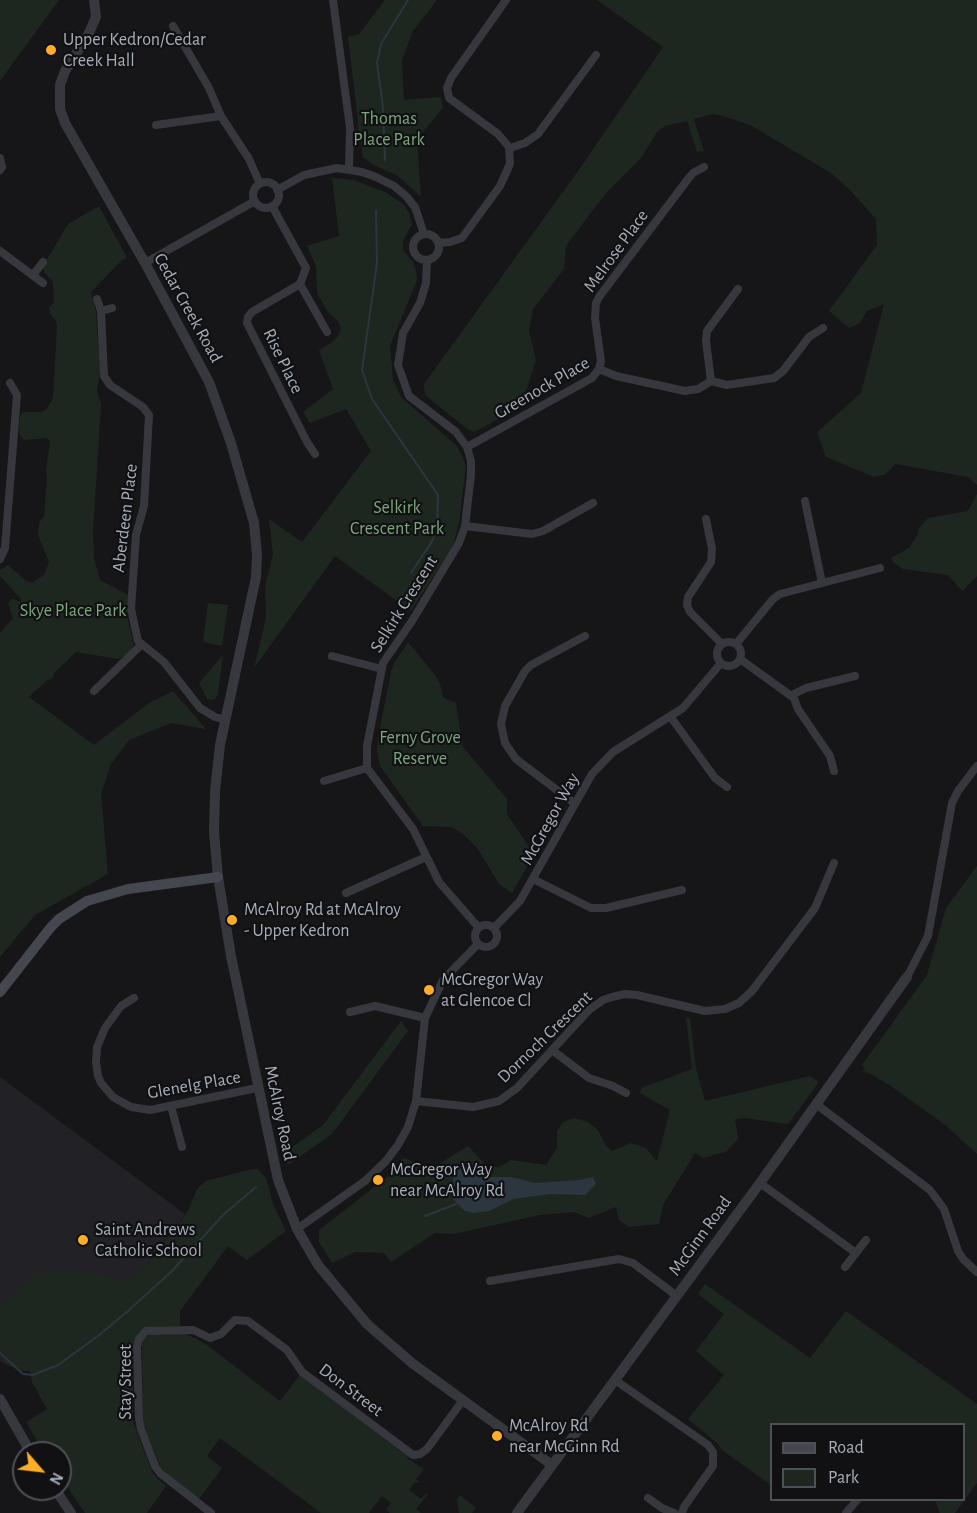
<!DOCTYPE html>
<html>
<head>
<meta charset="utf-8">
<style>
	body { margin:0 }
	#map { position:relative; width:977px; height:1513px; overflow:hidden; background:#161618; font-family:"Alegreya Sans",sans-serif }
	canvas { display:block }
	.legend { position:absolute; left:770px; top:1423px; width:195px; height:78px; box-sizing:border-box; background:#111113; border:2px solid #4d5055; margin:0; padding:8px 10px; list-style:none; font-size:18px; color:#a7aeb9 }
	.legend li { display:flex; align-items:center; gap:12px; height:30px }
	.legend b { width:30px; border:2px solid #4d5055 }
	.north { position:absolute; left:12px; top:1441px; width:60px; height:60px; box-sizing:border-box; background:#111113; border:2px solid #4d5055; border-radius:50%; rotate:118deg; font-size:16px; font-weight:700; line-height:24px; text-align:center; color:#a7aeb9 }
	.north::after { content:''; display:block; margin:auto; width:21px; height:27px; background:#ffad28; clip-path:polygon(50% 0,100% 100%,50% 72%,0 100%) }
</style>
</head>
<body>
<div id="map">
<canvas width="977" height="1513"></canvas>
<ul class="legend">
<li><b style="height:8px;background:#45474e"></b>Road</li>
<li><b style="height:16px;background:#1e271f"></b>Park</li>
</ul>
<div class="north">N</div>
</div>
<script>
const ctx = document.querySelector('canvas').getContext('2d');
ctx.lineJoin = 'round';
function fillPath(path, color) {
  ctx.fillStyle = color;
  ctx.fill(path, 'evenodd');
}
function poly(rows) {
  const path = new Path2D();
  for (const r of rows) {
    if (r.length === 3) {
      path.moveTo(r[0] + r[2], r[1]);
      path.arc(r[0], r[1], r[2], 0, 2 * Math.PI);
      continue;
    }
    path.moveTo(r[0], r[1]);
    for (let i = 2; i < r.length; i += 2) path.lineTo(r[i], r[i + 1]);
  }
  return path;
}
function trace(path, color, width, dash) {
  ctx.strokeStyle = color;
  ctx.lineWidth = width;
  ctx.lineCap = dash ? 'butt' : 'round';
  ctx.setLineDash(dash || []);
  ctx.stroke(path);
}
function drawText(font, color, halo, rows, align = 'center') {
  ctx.font = font + ' "Alegreya Sans",sans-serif';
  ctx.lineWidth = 4.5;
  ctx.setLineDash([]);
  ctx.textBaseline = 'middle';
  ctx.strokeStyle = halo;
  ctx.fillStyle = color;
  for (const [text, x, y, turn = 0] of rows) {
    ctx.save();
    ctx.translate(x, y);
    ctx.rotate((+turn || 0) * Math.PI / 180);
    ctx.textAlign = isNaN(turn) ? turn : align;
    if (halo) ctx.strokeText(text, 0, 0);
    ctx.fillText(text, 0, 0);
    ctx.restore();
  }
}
fillPath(poly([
	[0,1077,185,1214,146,1266,30,1370,20,1371,0,1361]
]), '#222226');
fillPath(poly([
	[0,0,59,0,0,81],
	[385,0,437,0,413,31,402,60,404,100,441,97,443,108,417,139,421,197,398,176,372,164,363,157,360,137,358,135,358,121,348,37,359,34],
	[597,0,977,0,977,485,968,477,895,464,886,474,874,477,826,457,817,432,861,393,884,304,867,311,860,323,849,328,829,311,877,245,876,219,849,189,831,173,750,125,723,116,713,114,694,119,704,151,697,152,687,121,665,126,657,132,642,157,606,193,566,246,564,269,533,309,529,330,536,360,521,407,474,432,467,429,425,395,424,384,581,167,663,47],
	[332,178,353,180,385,192,403,204,409,213,412,224,403,241,403,250,413,262,416,270,417,280,390,346,393,379,401,397,450,440,457,446,462,456,466,466,459,523,453,546,411,611,335,556,254,668,266,618,265,586,273,555,269,519,302,542,371,451,346,409,310,423,303,412,333,389,319,350,331,343,338,336,341,328,338,321,328,312,317,293,316,266,307,246,339,236],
	[99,206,126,256,126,259,123,259,91,292,96,313,100,372,97,391,101,404,93,533,94,558,100,580,128,595,127,616,134,646,131,653,118,659,76,652,54,673,53,678,47,680,29,697,94,745,149,703,173,691,206,729,171,723,129,740,111,764,101,794,108,874,35,915,0,957,0,633,13,618,8,604,10,600,13,599,20,602,22,600,0,576,0,570,8,565,25,580,32,583,44,575,49,562,38,535,39,523,44,516,47,477,46,471,50,441,46,438,24,440,20,435,19,424,21,414,24,412,41,412,47,409,53,398,57,327,56,321,50,313,49,308,54,302,53,282,44,272,43,266,68,224],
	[977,494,977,576,962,591,948,575,903,569,894,563,891,558,909,548,918,534,919,528,928,518,968,511],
	[208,603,228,605,222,646,203,642],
	[408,642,435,675,440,684,443,697,456,703,463,747,507,799,507,814,534,854,512,893,499,884,478,849,462,833,451,827,423,826,380,766,377,752,378,738,391,672,395,662],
	[223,655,218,694,214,700,207,699,199,683],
	[977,866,977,1154,944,1124,888,1084,863,1070,865,1068,862,1065,927,975,946,908],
	[686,1017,690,1018,696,1068,705,1101,810,1076,819,1082,788,1124,745,1118,735,1119,738,1139,727,1151,704,1158,695,1153,663,1205,659,1224,629,1227,619,1220,616,1207,589,1218,574,1212,540,1215,454,1234,435,1233,391,1262,384,1253,355,1252,332,1263,319,1242,319,1230,386,1178,403,1158,434,1167,468,1146,488,1167,499,1167,511,1160,546,1165,557,1148,557,1131,563,1122,574,1118,588,1122,598,1130,606,1146,612,1151,631,1143,646,1148,657,1161,670,1110,640,1093,641,1088,692,1069],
	[401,1021,408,1031,405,1035,332,1134,288,1165,284,1153,323,1125],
	[252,1169,258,1169,266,1178,273,1204,286,1231,247,1260,228,1246,180,1311,180,1326,146,1328,139,1332,133,1344,133,1422,153,1474,166,1486,147,1513,85,1513,60,1476,60,1453,44,1453,26,1422,47,1409,32,1382,30,1371,20,1371,0,1349,0,1306,32,1277,42,1271,92,1273,128,1281,146,1266,188,1211,197,1189,206,1181],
	[705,1284,810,1358,846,1311,977,1404,977,1483,955,1513,940,1513,935,1500,964,1500,964,1424,772,1424,771,1485,722,1450,718,1444,688,1419,724,1375,696,1351,724,1314,698,1294],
	[151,1334,184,1334,195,1338,207,1345,280,1401,300,1375,391,1444,407,1456,408,1459,424,1469,416,1479,420,1483,415,1482,409,1490,421,1499,426,1493,428,1494,416,1509,421,1513,390,1513,386,1510,391,1503,382,1496,369,1513,321,1513,220,1438,207,1456,222,1468,199,1499,166,1473,159,1464,147,1433,143,1417,142,1344,143,1340],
	[460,1495,476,1508,472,1513,459,1513,457,1499]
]), '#1e271f');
fillPath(poly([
	[460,1161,480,1177,511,1177,535,1183,579,1180,593,1177,596,1184,585,1195,549,1194,514,1199,489,1211,474,1213,465,1211,453,1199,453,1173]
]), '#2b363e');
trace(poly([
	[385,160,383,108,377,63,381,44,408,0],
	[376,211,377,263,362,370,372,399,438,495,437,529,431,543,411,573],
	[425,1216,456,1204],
	[0,1353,23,1374,33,1375,58,1365,98,1336,129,1310,171,1272,223,1215,256,1187]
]), '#2b363e', 2);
trace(poly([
	[333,0,350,128,349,169],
	[173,26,209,88,221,116],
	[156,125,221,116,249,159,260,184],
	[510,148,525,143,538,134,596,55],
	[0,158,2,167,0,170],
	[266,195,13],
	[277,190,304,175,337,168,362,172,376,177,394,186,406,196,415,207,424,234],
	[272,206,306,268,300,284,252,312,248,317,247,323,307,442,315,454],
	[426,247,13],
	[438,243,450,242,462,238,500,186,510,164,509,147,498,134,449,98,447,88,451,78,506,0],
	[0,251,43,283],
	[427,260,426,283,420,303,403,333,398,365,409,396,456,432,467,447,471,461,471,475,465,526,459,543,412,621,383,663,367,746,367,768,413,829,439,882,479,928],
	[145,263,255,201],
	[33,275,43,262],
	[300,284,327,332],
	[97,299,101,311,104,376,110,385,143,407,149,415,144,506,136,535,131,609,138,641,164,662,200,708,215,717,226,720],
	[101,311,112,308],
	[599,369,601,361,595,318,596,303,599,297,688,179,693,173,704,167],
	[711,381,706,341,707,331,738,289],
	[467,447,592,378,599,369,616,376,685,391,698,389,711,381,727,385,774,378,783,371,809,337,823,328],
	[805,501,822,583],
	[706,519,712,549,711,562,688,597,687,605,690,612,722,644],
	[465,526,532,534,543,531,593,503],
	[0,559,5,548,17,395,10,383],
	[729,654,12],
	[736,644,773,599,780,594,880,568],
	[332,656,382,669],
	[740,659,794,698,798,709,830,756,834,771],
	[94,691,141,645],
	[792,695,806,688,855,676],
	[670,716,715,778,727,787],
	[324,781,367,768],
	[574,803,516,759,505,743,501,724,505,706,525,671,531,665,585,636],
	[533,879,591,908,606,908,682,890],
	[346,893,426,857],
	[486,936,11],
	[494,928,520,901,592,774,613,752,683,708,721,663],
	[907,977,928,936,952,803,958,791,977,766],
	[134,998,121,1006,105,1028,97,1047,96,1062,98,1076,101,1083,113,1097,131,1107,150,1110,257,1088],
	[350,1012,375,1006,425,1018],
	[552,1050,589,1078,613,1086,626,1093],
	[416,1101,473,1107,499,1101,517,1088,589,1010,603,1000,612,997,625,994,637,995,705,1011,725,1009,739,1003,752,991,815,908,834,863],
	[816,1104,930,1190,944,1209,958,1251,963,1259,977,1272],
	[171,1106,182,1147],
	[760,1183,856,1253,866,1240],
	[297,1229,365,1181,386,1161,398,1145,408,1127,416,1101,425,1018,443,980,478,944],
	[845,1267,856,1253],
	[490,1281,619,1259,633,1263,677,1296],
	[615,1380,708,1445,713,1452,713,1466,684,1507,682,1513],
	[648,1498,662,1508,674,1513],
	[211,1513,160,1473,155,1466,141,1429,139,1418,137,1347,139,1339,146,1331,193,1330,210,1338,221,1334,235,1320,248,1321,287,1350,302,1372,413,1455,420,1454,427,1449,463,1400],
	[846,1513,857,1500]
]), '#37383e', 8);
trace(poly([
	[94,0,96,17,88,35,65,71,60,85,60,109,65,123,145,263,209,382,231,443,254,523,257,555,256,577,220,745,215,791,214,832,218,877,231,956,278,1180,297,1229,318,1265,367,1324,412,1363,552,1465],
	[0,1399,31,1453],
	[55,1489,71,1513],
	[517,1513,760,1183,907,977]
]), '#37383e', 10);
trace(poly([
	[0,992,51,927,59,919,87,901,128,889,218,877]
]), '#45474e', 10);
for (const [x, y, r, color] of [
	[51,50,6,"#ffad28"],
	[232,920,6,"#ffad28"],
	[429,990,6,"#ffad28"],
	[378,1180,6,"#ffad28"],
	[83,1240,6,"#ffad28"],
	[497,1436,6,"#ffad28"]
]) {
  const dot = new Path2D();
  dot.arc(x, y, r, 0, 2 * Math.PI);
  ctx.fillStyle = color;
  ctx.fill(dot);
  trace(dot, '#111113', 2);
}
drawText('18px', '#a7aeb9', '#111113', [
	["Upper Kedron/Cedar",63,40],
	["Creek Hall",63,61],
	["McAlroy Rd at McAlroy",244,910],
	["- Upper Kedron",244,931],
	["McGregor Way",441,980],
	["at Glencoe Cl",441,1001],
	["McGregor Way",390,1170],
	["near McAlroy Rd",390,1191],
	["Saint Andrews",95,1230],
	["Catholic School",95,1251],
	["McAlroy Rd",509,1426],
	["near McGinn Rd",509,1447]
], 'left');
drawText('18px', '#7da67d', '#111113', [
	["Thomas",389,119],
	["Place Park",389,140],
	["Selkirk",397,508],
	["Crescent Park",397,529],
	["Skye Place Park",73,611],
	["Ferny Grove",420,738],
	["Reserve",420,759]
]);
drawText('18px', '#a7aeb9', '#111113', [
	["Melrose Place",616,251,-54],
	["Cedar Creek Road",188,308,61],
	["Rise Place",283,361,64],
	["Greenock Place",542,388,-30],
	["Aberdeen Place",125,518,-83],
	["Selkirk Crescent",404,604,-58],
	["McGregor Way",550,819,-61],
	["Dornoch Crescent",545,1037,-44],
	["Glenelg Place",194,1085,-10],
	["McAlroy Road",280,1113,78],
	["McGinn Road",700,1236,-54],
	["Stay Street",126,1382,-90],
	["Don Street",351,1390,37]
]);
</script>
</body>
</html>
